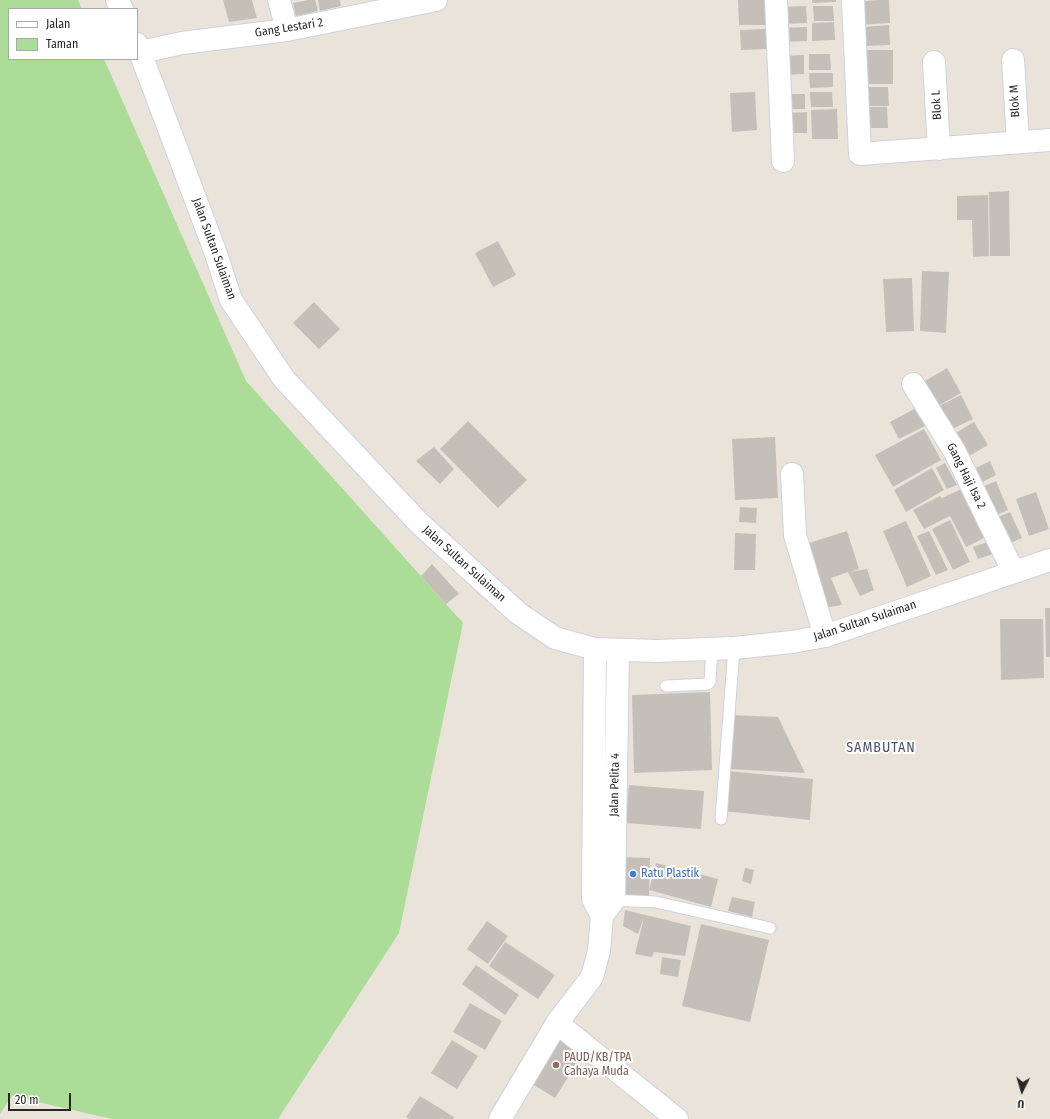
<!DOCTYPE html>
<html>
<head>
<meta charset="utf-8">
<style>
	body { margin:0 }
	#map { position:relative; width:1050px; height:1119px; overflow:hidden; background:#e9e3d9; font-family:"Fira Sans Condensed",sans-serif }
	canvas { display:block }
	.legend { position:absolute; left:8px; top:8px; width:130px; height:52px; box-sizing:border-box; background:#fff; border:1px solid #a9a9a9; margin:0; padding:5px 7px; list-style:none; font-size:12px; color:#272727 }
	.legend li { display:flex; align-items:center; gap:8px; height:20px }
	.legend b { width:20px; border:1px solid #a9a9a9 }
	.north { position:absolute; left:1002px; top:1071px; width:40px; height:40px; -webkit-text-stroke:3px #fff; paint-order:stroke; rotate:185deg; font-size:11px; font-weight:700; line-height:16px; text-align:center; color:#272727 }
	.north::after { content:''; display:block; margin:auto; width:14px; height:18px; background:#272727; clip-path:polygon(50% 0,100% 100%,50% 72%,0 100%) }
	.scale { position:absolute; left:8px; top:1093px; width:63px; height:18px; box-sizing:border-box; border:2px solid #272727; border-top:0; padding-left:5px; font-size:12px; line-height:14px; white-space:nowrap; color:#272727; -webkit-text-stroke:3px #fff; paint-order:stroke }
</style>
</head>
<body>
<div id="map">
<canvas width="1050" height="1119"></canvas>
<ul class="legend">
<li><b style="height:5px;background:#fff"></b>Jalan</li>
<li><b style="height:11px;background:#abdd98"></b>Taman</li>
</ul>
<div class="north">U</div>
<div class="scale">20 m</div>
</div>
<script>
const ctx = document.querySelector('canvas').getContext('2d');
ctx.lineJoin = 'round';
function fillPath(path, color) {
  ctx.fillStyle = color;
  ctx.fill(path, 'evenodd');
}
function poly(rows) {
  const path = new Path2D();
  for (const r of rows) {
    path.moveTo(r[0], r[1]);
    for (let i = 2; i < r.length; i += 2) path.lineTo(r[i], r[i + 1]);
  }
  return path;
}
function trace(path, color, width, dash) {
  ctx.strokeStyle = color;
  ctx.lineWidth = width;
  ctx.lineCap = dash ? 'butt' : 'round';
  ctx.setLineDash(dash || []);
  ctx.stroke(path);
}
function drawText(font, color, halo, rows, align = 'center') {
  ctx.font = font + ' "Fira Sans Condensed",sans-serif';
  ctx.lineWidth = 4;
  ctx.setLineDash([]);
  ctx.textBaseline = 'middle';
  ctx.strokeStyle = halo;
  ctx.fillStyle = color;
  for (const [text, x, y, turn = 0] of rows) {
    ctx.save();
    ctx.translate(x, y);
    ctx.rotate((+turn || 0) * Math.PI / 180);
    ctx.textAlign = isNaN(turn) ? turn : align;
    if (halo) ctx.strokeText(text, 0, 0);
    ctx.fillText(text, 0, 0);
    ctx.restore();
  }
}
fillPath(poly([
	[0,0,78,0,82,9,9,9,9,59,104,59,246,381,463,623,399,933,278,1119,112,1119,12,1096,0,1114]
]), '#abdd98');
fillPath(poly([
	[223,0,252,0,257,18,229,22],
	[309,0,315,0,318,11,296,16,293,3],
	[318,0,340,0,341,6,320,11],
	[738,0,765,0,766,25,739,25],
	[812,0,836,0,836,2,812,3],
	[878,0,889,0,890,23,857,25,856,2],
	[806,6,807,23,781,24,781,7],
	[813,6,833,6,834,21,814,21],
	[834,22,835,40,812,41,812,23],
	[889,25,890,45,865,46,864,27],
	[807,27,807,41,780,42,779,28],
	[766,29,767,49,741,50,740,30],
	[865,50,893,50,893,84,866,84],
	[809,54,830,54,831,70,809,70],
	[804,55,804,74,780,75,779,56],
	[809,73,833,73,833,87,810,88],
	[866,87,888,87,889,106,866,106],
	[755,92,757,130,732,132,730,93],
	[810,92,832,92,833,107,811,107],
	[783,94,805,94,805,109,783,109],
	[863,107,887,107,888,128,863,128],
	[837,109,838,139,812,139,811,110],
	[807,112,807,133,788,133,787,113],
	[1009,191,1010,256,990,256,989,192],
	[988,195,989,256,973,257,972,220,957,220,957,196],
	[498,241,516,275,493,287,475,253],
	[922,271,949,272,946,333,920,331],
	[912,278,914,331,886,332,883,279],
	[314,302,340,329,319,349,293,323],
	[947,368,961,393,934,408,920,384],
	[961,395,973,419,946,432,935,408],
	[918,407,927,425,899,439,890,422],
	[468,421,527,480,498,508,440,449],
	[974,422,988,445,966,458,952,435],
	[924,429,941,460,893,487,875,455],
	[775,437,778,498,735,500,732,439],
	[434,447,454,469,440,484,416,461],
	[990,461,996,475,974,486,968,472],
	[945,463,957,485,947,489,936,468],
	[932,468,944,490,906,512,894,490],
	[996,481,1008,510,989,518,977,489],
	[964,488,988,536,966,547,950,516,924,529,913,510,940,496,942,498],
	[1036,492,1049,529,1029,536,1016,499],
	[740,507,757,508,756,523,739,522],
	[1010,512,1022,538,1003,546,991,520],
	[950,520,970,562,953,570,932,529],
	[906,521,931,576,907,587,883,531],
	[847,531,859,569,850,572,867,569,874,590,860,596,848,572,831,578,842,605,823,608,806,544],
	[929,531,948,570,936,575,917,536],
	[735,533,756,534,755,570,734,570],
	[990,541,996,553,978,559,973,547],
	[432,564,459,594,446,604,421,576],
	[1045,608,1050,608,1050,657,1046,657],
	[1000,619,1043,619,1044,678,1001,680],
	[710,692,712,770,634,773,632,695],
	[731,715,778,717,805,773,728,769],
	[727,771,813,779,810,820,723,811],
	[629,785,704,791,701,829,625,823],
	[617,857,650,858,649,899,616,898],
	[656,863,718,879,711,907,649,890],
	[745,868,754,870,751,884,742,881],
	[732,897,755,902,752,917,728,911],
	[625,910,691,926,685,956,654,952,652,957,635,954,644,917,638,934,623,926],
	[487,921,508,936,488,964,467,949],
	[701,924,769,940,750,1022,682,1006],
	[505,942,555,975,538,999,489,966],
	[662,957,681,960,678,977,660,974],
	[476,965,519,995,505,1015,462,984],
	[470,1003,502,1021,485,1050,453,1032],
	[556,1031,586,1049,555,1098,526,1080],
	[452,1040,478,1056,457,1089,431,1073],
	[420,1096,454,1117,453,1119,409,1119,406,1117]
]), '#c4c0b9');
const lane = poly([
	[666,686,708,684,710,681,712,649],
	[721,819,734,648],
	[610,900,656,902,770,928]
]);
const street = poly([
	[279,0,287,30],
	[776,0,783,161],
	[853,0,860,154,1050,140],
	[141,52,182,43,287,30,436,0],
	[1013,60,1018,142],
	[934,62,939,149],
	[913,384,955,452,1013,571],
	[792,474,795,535,825,636],
	[557,1023,677,1119]
]);
const secondary = poly([
	[117,0,122,9],
	[137,44,215,251,231,300,284,379,419,523,518,613,555,638,595,649,657,651,734,648,792,642,825,636,1050,560],
	[602,916,614,900,618,650],
	[500,1119,557,1023,592,977,599,951,602,916,593,899,595,649]
]);
trace(lane, '#cfd1e0', 13);
trace(street, '#cfd1e0', 24);
trace(secondary, '#cfd1e0', 24);
trace(lane, '#fff', 11);
trace(street, '#fff', 22);
trace(secondary, '#fff', 22);
for (const [x, y, r, color] of [
	[633,874,4,"#3f7fe0"],
	[556,1065,4,"#8d6e63"]
]) {
  const dot = new Path2D();
  dot.arc(x, y, r, 0, 2 * Math.PI);
  ctx.fillStyle = color;
  ctx.fill(dot);
  trace(dot, '#fff', 1.5);
}
drawText('12px', '#272727', '#fff', [
	["Gang Lestari 2",289,28,-9],
	["Blok M",1015,101,-93],
	["Blok L",937,105,-93],
	["Jalan Sultan Sulaiman",214,249,70],
	["Gang Haji Isa 2",966,476,63],
	["Jalan Sultan Sulaiman",464,564,42],
	["Jalan Sultan Sulaiman",865,621,-18],
	["Jalan Pelita 4",615,785,-89]
]);
drawText('12px', '#366cbe', '#fff', [
	["Ratu Plastik",641,874]
], 'left');
drawText('12px', '#785e54', '#fff', [
	["PAUD/KB/TPA",564,1058],
	["Cahaya Muda",564,1072]
], 'left');
ctx.letterSpacing = '1px';
drawText('14px', '#4b4f74', '#fff', [
	["SAMBUTAN",881,748]
]);
ctx.letterSpacing = '0px';
</script>
</body>
</html>
